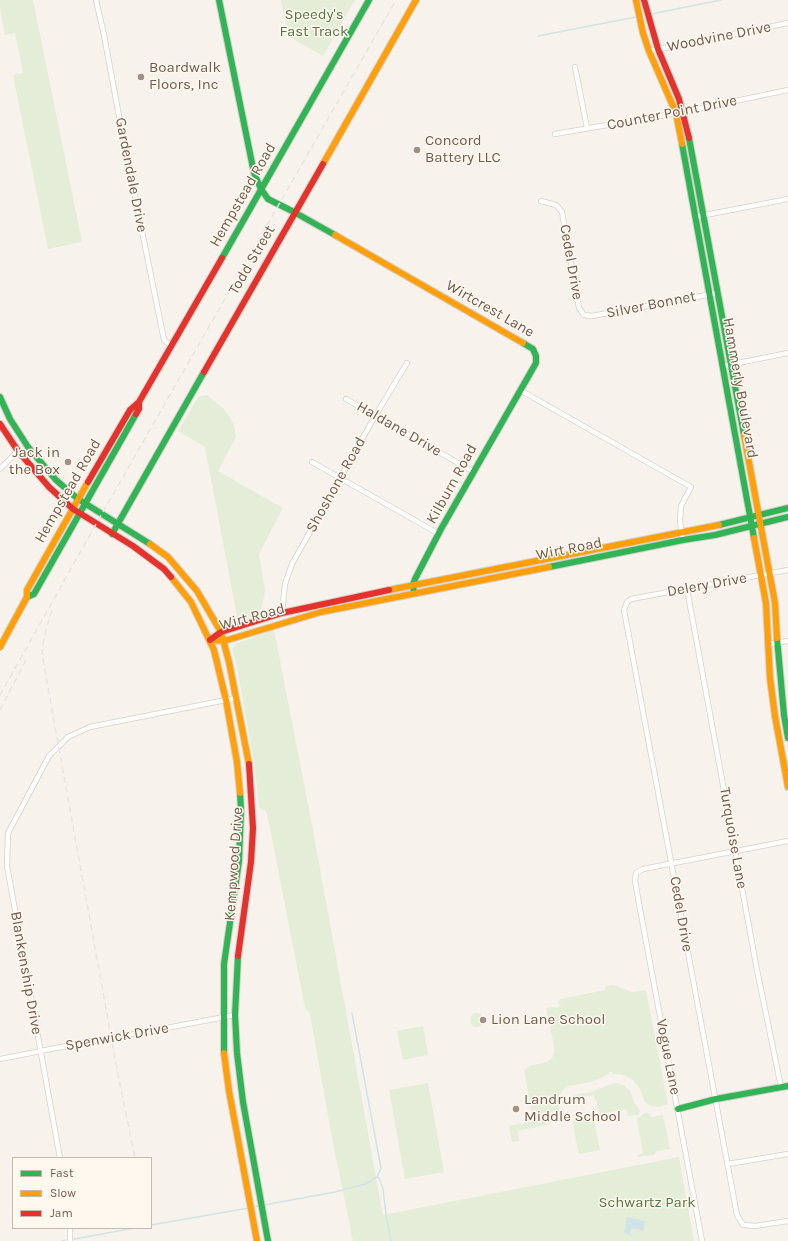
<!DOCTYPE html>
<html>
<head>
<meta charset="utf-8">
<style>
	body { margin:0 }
	#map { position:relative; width:788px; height:1241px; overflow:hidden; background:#f7f3ec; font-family:Karla,sans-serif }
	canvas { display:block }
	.legend { position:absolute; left:12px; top:1157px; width:140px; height:72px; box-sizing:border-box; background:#fef8ee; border:1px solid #c6b9ae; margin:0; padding:5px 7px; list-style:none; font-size:12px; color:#735b4e }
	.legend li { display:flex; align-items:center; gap:8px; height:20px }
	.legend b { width:20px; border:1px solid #c6b9ae }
</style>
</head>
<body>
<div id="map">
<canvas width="788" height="1241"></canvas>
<ul class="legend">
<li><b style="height:5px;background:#30b455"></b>Fast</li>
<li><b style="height:5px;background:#ff9f0a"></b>Slow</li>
<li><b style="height:5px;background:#e5322d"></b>Jam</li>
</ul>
</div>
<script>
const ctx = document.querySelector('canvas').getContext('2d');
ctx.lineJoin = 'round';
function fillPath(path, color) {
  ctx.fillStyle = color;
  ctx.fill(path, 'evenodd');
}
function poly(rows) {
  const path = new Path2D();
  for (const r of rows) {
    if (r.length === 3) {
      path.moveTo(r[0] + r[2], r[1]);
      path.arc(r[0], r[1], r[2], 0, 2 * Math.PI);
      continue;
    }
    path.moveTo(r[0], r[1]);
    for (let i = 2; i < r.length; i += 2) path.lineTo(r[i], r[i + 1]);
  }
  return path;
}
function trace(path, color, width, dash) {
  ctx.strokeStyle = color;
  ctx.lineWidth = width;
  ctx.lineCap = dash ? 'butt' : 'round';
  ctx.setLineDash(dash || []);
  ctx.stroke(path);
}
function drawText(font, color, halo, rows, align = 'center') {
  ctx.font = font + ' Karla,sans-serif';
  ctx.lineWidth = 3;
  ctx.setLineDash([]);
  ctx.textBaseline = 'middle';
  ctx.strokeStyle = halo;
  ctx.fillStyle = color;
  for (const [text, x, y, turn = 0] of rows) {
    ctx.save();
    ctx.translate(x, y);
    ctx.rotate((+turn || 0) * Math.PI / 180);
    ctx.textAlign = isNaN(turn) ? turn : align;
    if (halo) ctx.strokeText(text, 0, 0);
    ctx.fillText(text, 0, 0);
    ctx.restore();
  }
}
fillPath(poly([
	[0,0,33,0,82,242,48,249,13,75,23,73,15,33,5,35,0,8],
	[281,0,355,0,323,56,288,36],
	[207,395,223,408,230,417,234,425,236,437,218,471,283,508,259,554,265,591,260,615,238,622,205,447,178,431,198,397],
	[274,630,312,825,383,1215,679,1157,694,1241,353,1241,331,1133,310,1014,305,1008,269,823,266,811,259,807,255,768,237,666,232,649,235,644],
	[614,985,632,992,646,990,668,1104,658,1107,651,1106,645,1102,639,1087,632,1079,620,1074,613,1074,612,1072,609,1072,610,1074,591,1082,568,1086,564,1089,559,1096,559,1102,558,1103,560,1110,532,1115,524,1070,530,1066,547,1062,552,1058,554,1053,554,1046,546,1008,554,1007,557,1008,561,1005,558,1003,560,999,605,990,605,986],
	[477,1020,7],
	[423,1026,428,1055,403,1060,397,1031],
	[428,1083,444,1172,405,1179,389,1090],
	[615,1083,623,1085,630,1091,635,1104,640,1111,638,1115,628,1116,626,1109,602,1114,602,1119,600,1119,596,1100,595,1100,594,1095,571,1099,572,1104,570,1104,569,1100,572,1095,592,1092,608,1085],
	[646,1112,652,1117,663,1115,670,1149,657,1151,653,1155,638,1157,638,1155,643,1153,637,1119],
	[593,1117,600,1150,579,1154,572,1121],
	[548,1118,549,1124,518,1131,519,1141,512,1142,509,1126]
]), '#e4edd8');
fillPath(poly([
	[627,1217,645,1221,643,1231,632,1228,630,1235,624,1233]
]), '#cfe4e6');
trace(poly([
	[651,14,721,0],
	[642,15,645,15],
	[538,36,636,17],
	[377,1177,379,1178,383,1189,387,1222,391,1241],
	[264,1205,335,1192,365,1184,377,1177,381,1168,352,1013],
	[252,1207,260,1206],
	[151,1225,249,1208],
	[74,1239,135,1228],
	[62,1241,65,1240]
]), '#cfe4e6', 1.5);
const street = poly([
	[96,0,104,35,122,132,164,340,171,346],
	[649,51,788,23],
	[575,67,587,128],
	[555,134,683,112,788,90],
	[541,201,556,205,562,212,579,308,584,315,592,316,718,293],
	[695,217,788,199],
	[723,366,788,353],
	[520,390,691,487,681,506,680,521,682,536],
	[346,399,474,472],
	[312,462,439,534],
	[0,469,18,451],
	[788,570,631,599,627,602,624,610,737,1215,743,1225,755,1226,788,1221],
	[687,589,757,970,781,1087],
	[282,613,285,584,292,564,375,416,407,363],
	[769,644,788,641],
	[0,1059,112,1037,140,1033,235,1015],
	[60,1158,7,866,8,833,49,756,68,737,90,727,236,698],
	[728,1164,788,1154],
	[70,1241,70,1228],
	[702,1241,640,909,635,881,636,873,643,869,788,841]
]);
const fast = poly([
	[219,0,254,173,261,189,268,199,294,212,335,235],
	[689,138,744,435],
	[682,144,754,538],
	[222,258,369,0],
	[0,397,10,419,28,447,56,480,78,499,150,544],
	[719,525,788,508],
	[112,534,204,372],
	[549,567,683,540,715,535,788,517],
	[414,593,413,585,415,579,441,529,536,363,536,356,533,349,523,343],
	[27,597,34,594,136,414],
	[777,638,784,715,788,738],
	[238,956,235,1015,237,1053,243,1102,268,1241],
	[224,1053,224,964,239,861,241,810,240,793],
	[678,1109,716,1099,788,1086]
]);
const slow = poly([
	[636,0,643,33,649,51,676,113,682,144],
	[323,164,416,0],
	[335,235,523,343],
	[744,435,775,603,777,638],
	[754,538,766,603,770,678,775,716,788,787],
	[150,544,168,557,197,591,221,632,229,662,249,764],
	[171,577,191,602,214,650,226,700,237,762,240,793],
	[389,590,719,525],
	[210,640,224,641,321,612,549,567],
	[0,647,27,597,27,590,88,482],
	[224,1053,229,1091,257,1241]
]);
const jam = poly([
	[644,0,658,49,679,99,689,138],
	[204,372,323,164],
	[136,414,139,409,139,402,222,258],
	[0,424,18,451,49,487,73,509,133,546,164,569,171,577],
	[88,482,130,410,139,402],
	[210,640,221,632,282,613,389,590],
	[238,956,251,862,253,828,249,764]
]);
trace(street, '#d6d0ca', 6);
trace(fast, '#d6cfc8', 8);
trace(slow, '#d6cfc8', 8);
trace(jam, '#d6cfc8', 8);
trace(street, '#fefdfc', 4.5);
trace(fast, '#30b455', 6);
trace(slow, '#ff9f0a', 6);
trace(jam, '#e5322d', 6);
trace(poly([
	[52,610,44,637,42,653,45,671,116,1064,135,1158],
	[0,695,96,524,396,0],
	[0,710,27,658]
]), '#e5e3e4', 1.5, [6, 4]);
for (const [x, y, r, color] of [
	[141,77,4,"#a19085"],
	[417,150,4,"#a19085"],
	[68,462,4,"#a19085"],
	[483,1020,4,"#a19085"],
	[516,1109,4,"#a19085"]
]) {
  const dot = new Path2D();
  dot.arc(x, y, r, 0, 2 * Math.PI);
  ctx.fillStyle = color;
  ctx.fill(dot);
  trace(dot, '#fef8ee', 1.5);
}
drawText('15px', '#557846', '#fef8ee', [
	["Speedy's",314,15],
	["Fast Track",314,32],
	["Schwartz Park",647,1203]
]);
drawText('15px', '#735b4e', '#fef8ee', [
	["Woodvine Drive",719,37,-11],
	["Counter Point Drive",672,113,-11],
	["Gardendale Drive",131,175,79],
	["Hempstead Road",243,195,-60],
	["Todd Street",252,260,-60],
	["Cedel Drive",571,262,80],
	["Silver Bonnet",651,305,-11],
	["Wirtcrest Lane",490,309,30],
	["Hammerly Boulevard",740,388,80],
	["Haldane Drive",399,429,30],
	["Kilburn Road",452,484,-61],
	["Shoshone Road",336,485,-61],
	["Hempstead Road",68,491,-60],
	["Wirt Road",569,549,-11],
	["Delery Drive",707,585,-10],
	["Wirt Road",252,617,-15],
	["Turquoise Lane",733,838,80],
	["Kempwood Drive",234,864,-86],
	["Cedel Drive",681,914,80],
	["Blankenship Drive",26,973,80],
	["Spenwick Drive",117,1037,-10],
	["Vogue Lane",668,1057,79]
]);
drawText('15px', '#735b4e', '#fef8ee', [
	["Boardwalk",149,68],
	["Floors, Inc",149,85],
	["Concord",425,141],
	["Battery LLC",425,158],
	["Jack in",60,453,"right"],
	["the Box",60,470,"right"],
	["Lion Lane School",491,1020],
	["Landrum",524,1100],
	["Middle School",524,1117]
], 'left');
</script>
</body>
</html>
